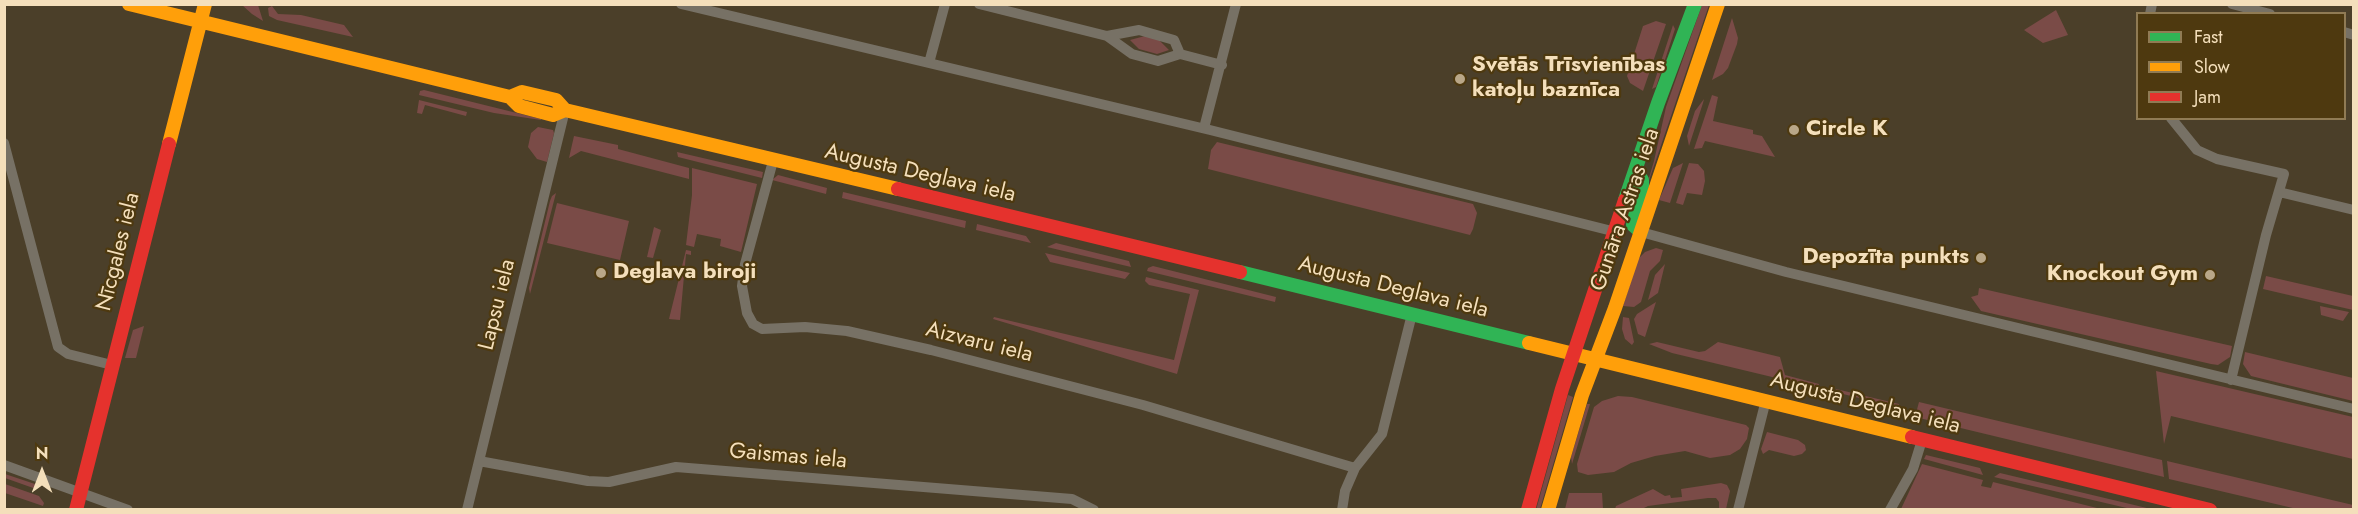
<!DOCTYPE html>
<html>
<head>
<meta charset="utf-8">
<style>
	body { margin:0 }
	#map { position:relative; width:2358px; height:514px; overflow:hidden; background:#4b3f29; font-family:Jost,sans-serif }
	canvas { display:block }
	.frame { position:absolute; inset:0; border:6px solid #f4dfbb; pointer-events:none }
	.legend { position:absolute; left:2136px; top:12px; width:210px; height:108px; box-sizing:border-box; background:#4e390f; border:2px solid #907b54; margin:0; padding:8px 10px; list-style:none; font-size:18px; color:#f4dfbb }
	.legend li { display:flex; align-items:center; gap:12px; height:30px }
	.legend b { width:30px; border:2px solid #907b54 }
	.north { position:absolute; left:12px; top:442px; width:60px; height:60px; -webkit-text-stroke:4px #4e390f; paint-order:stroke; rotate:0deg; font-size:16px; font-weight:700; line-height:24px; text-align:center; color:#f4dfbb }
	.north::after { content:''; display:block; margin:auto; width:21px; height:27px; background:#f4dfbb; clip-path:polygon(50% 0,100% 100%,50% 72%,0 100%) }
</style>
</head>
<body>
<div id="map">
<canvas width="2358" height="514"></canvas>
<div class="frame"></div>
<ul class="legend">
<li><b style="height:8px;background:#30b455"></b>Fast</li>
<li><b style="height:8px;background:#ff9f0a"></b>Slow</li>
<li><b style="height:8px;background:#e5322d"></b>Jam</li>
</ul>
<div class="north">N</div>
</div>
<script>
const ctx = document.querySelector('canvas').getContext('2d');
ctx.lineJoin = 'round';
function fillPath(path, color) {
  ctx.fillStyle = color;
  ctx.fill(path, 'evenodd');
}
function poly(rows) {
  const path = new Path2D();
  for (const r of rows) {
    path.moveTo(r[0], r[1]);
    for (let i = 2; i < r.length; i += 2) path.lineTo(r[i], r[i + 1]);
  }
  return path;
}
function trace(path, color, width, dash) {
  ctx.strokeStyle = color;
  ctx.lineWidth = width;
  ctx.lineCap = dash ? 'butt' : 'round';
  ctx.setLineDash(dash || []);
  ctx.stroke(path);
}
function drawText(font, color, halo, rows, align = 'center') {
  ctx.font = font + ' Jost,sans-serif';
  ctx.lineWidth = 4.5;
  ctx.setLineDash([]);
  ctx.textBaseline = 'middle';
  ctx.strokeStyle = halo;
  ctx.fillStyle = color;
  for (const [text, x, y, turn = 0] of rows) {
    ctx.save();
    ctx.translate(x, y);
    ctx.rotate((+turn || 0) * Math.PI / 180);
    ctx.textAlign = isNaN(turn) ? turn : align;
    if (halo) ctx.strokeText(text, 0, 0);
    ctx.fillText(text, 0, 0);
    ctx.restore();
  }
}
fillPath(poly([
	[242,5,258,5,263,21,252,14],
	[1702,5,1709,5,1643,198,1654,161,1666,107],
	[272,6,278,14,301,15,344,25,353,37,277,20,269,16,268,8],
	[2056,10,2068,35,2043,43,2024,30],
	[1732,18,1738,38,1737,44,1728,68,1723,74,1712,80],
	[1656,21,1666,24,1643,91,1630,83,1627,76,1643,26],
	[1673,25,1675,29,1656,87,1652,89],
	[1145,36,1158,39,1169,50,1157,54,1139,49,1130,40],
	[424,90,541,119,541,120,494,113,419,95,420,91],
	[1712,95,1718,97,1713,121,1753,130,1753,134,1762,136,1775,157,1705,141,1702,148,1694,149],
	[1704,99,1703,103,1689,146,1687,136,1695,111],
	[419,100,467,112,466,116,425,105,422,114,417,113],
	[538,127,553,130,554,133,547,162,537,159,528,147,531,133],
	[574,136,618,145,618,149,689,168,689,179,581,151,569,158],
	[1217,142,1473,204,1477,213,1473,229,1470,235,1208,169,1211,150],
	[677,152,763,172,762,178,678,157],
	[1683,163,1670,203,1659,200,1673,168],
	[1689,163,1698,164,1704,171,1705,181,1702,195,1687,193,1683,205,1676,203],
	[692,168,757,184,741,252,720,246,721,239,697,234,694,247,686,245,692,195],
	[778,175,827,188,826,194,772,180],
	[843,192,966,221,965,228,842,198],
	[556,193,530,294,529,288,550,201,552,196],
	[557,203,629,221,620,260,547,243],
	[977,224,1026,236,1031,243,976,230],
	[654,227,661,230,653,258,647,257],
	[1056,243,1129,261,1131,267,1047,247],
	[1656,248,1663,250,1660,261,1650,271,1641,302,1634,307,1623,306,1638,259,1645,252],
	[686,250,691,251,691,255,686,254,680,320,669,319],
	[1045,253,1130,273,1125,279,1050,262],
	[1665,264,1658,293,1648,300,1655,275],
	[1153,266,1276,297,1275,302,1147,271,1148,268],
	[2266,276,2353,296,2353,310,2263,289],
	[1146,277,1199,290,1177,374,993,319,994,317,1174,360,1190,294,1149,285,1145,281],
	[1979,288,2232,346,2230,357,2218,365,2211,364,1981,311,1971,297,1978,295],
	[1656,302,1645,337,1638,334,1634,319,1637,314],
	[2320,306,2349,312,2343,321,2321,315],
	[1623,317,1629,318,1634,342,1632,345,1625,339,1622,329],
	[144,326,136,358,125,358,133,330],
	[1657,342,1699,352,1705,351,1718,342,1780,357,1785,375,1819,384,1818,388,1672,353,1649,344],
	[2245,352,2353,378,2353,401,2251,376,2243,364],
	[2156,371,2353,417,2353,459,2171,416,2164,444],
	[1836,389,1899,404,1899,408,1835,392],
	[1568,395,1573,397,1540,509,1536,510],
	[1618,396,1632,397,1746,425,1749,428,1747,439,1740,449,1730,455,1710,458,1685,451,1655,456,1631,463,1614,472,1588,475,1578,472,1577,464,1594,407,1602,401],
	[1919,402,2162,460,2164,477,1915,417],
	[1587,404,1590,404,1572,464,1571,457],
	[1767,432,1798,440,1805,445,1806,450,1802,454,1794,456,1769,450,1763,454,1761,449],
	[1926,455,1980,468,1983,475,1924,459],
	[2167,461,2353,505,2353,509,2297,509,2169,479],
	[1922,464,1983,480,1981,486,1991,488,1993,482,2101,509,1901,509],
	[2000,473,2151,509,2131,509,1994,477],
	[5,474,38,485,36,489,5,478],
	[1721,483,1727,485,1730,491,1726,509,1719,509,1719,502,1716,498,1708,498,1648,506,1642,509,1615,509,1616,506,1653,489,1665,496,1670,495,1671,498,1682,497,1681,489],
	[5,484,39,496,44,503,43,506,5,493],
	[1569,493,1602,493,1603,509,1565,509]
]), '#7a4b47');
trace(poly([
	[681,4,1210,130,1616,232],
	[979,4,1107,36,1132,54,1158,61,1180,54,1222,65],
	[2232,4,2270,14],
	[2150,14,2152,4],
	[2344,32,2354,35],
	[1107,36,1139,30,1174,40,1180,54],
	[929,63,945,4],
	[2171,118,2197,150,2217,159,2284,174,2266,235,2231,380],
	[1204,128,1236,4],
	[4,143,58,347,68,354,112,365],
	[773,161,745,264,742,286,747,313,753,324,762,329,805,327,847,331,931,350,1143,405,1355,468],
	[2279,192,2354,210],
	[1641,232,1786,272,2354,409],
	[479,461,588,481,609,482,676,467,1072,499,1094,510],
	[4,465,128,510],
	[467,510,565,110],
	[1342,510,1345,491,1355,468,1382,434,1412,314],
	[1738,510,1766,400],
	[1890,510,1913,469,1922,440]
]), '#777165', 10);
trace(poly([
	[1639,176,1642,180,1642,186,1633,225,1641,232],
	[1625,200,1658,103,1695,4],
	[1240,272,1529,343]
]), '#30b455', 14);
trace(poly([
	[129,4,510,97,519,106,553,115,565,110],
	[510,97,522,92,556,100,565,110,898,189],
	[169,144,205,4],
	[1529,343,1912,437],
	[1548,510,1582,395,1615,308,1718,4]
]), '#ff9f0a', 14);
trace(poly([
	[898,189,1240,272],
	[1912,437,2210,510],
	[76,510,169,144],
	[1528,510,1562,389,1625,200]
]), '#e5322d', 14);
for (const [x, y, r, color] of [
	[1460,79,6,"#b9a788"],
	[1794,130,6,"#b9a788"],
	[1981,258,6,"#b9a788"],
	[601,273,6,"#b9a788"],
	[2210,275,6,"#b9a788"]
]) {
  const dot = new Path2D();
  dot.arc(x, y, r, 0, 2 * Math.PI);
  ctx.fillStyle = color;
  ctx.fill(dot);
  trace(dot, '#4e390f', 2);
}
drawText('bold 22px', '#f4dfbb', '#4e390f', [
	["Svētās Trīsvienības",1472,66],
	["katoļu baznīca",1472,91],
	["Circle K",1806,130],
	["Depozīta punkts",1969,258,"right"],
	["Deglava biroji",613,273],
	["Knockout Gym",2198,275,"right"]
], 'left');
drawText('22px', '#f4dfbb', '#4e390f', [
	["Augusta Deglava iela",920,174,13],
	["Gunāra Astras iela",1626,210,-71],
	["Nīcgales iela",119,252,-76],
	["Augusta Deglava iela",1393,288,14],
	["Lapsu iela",498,305,-76],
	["Aizvaru iela",979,343,14],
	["Augusta Deglava iela",1865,404,14],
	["Gaismas iela",788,457,5]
]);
</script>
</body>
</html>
